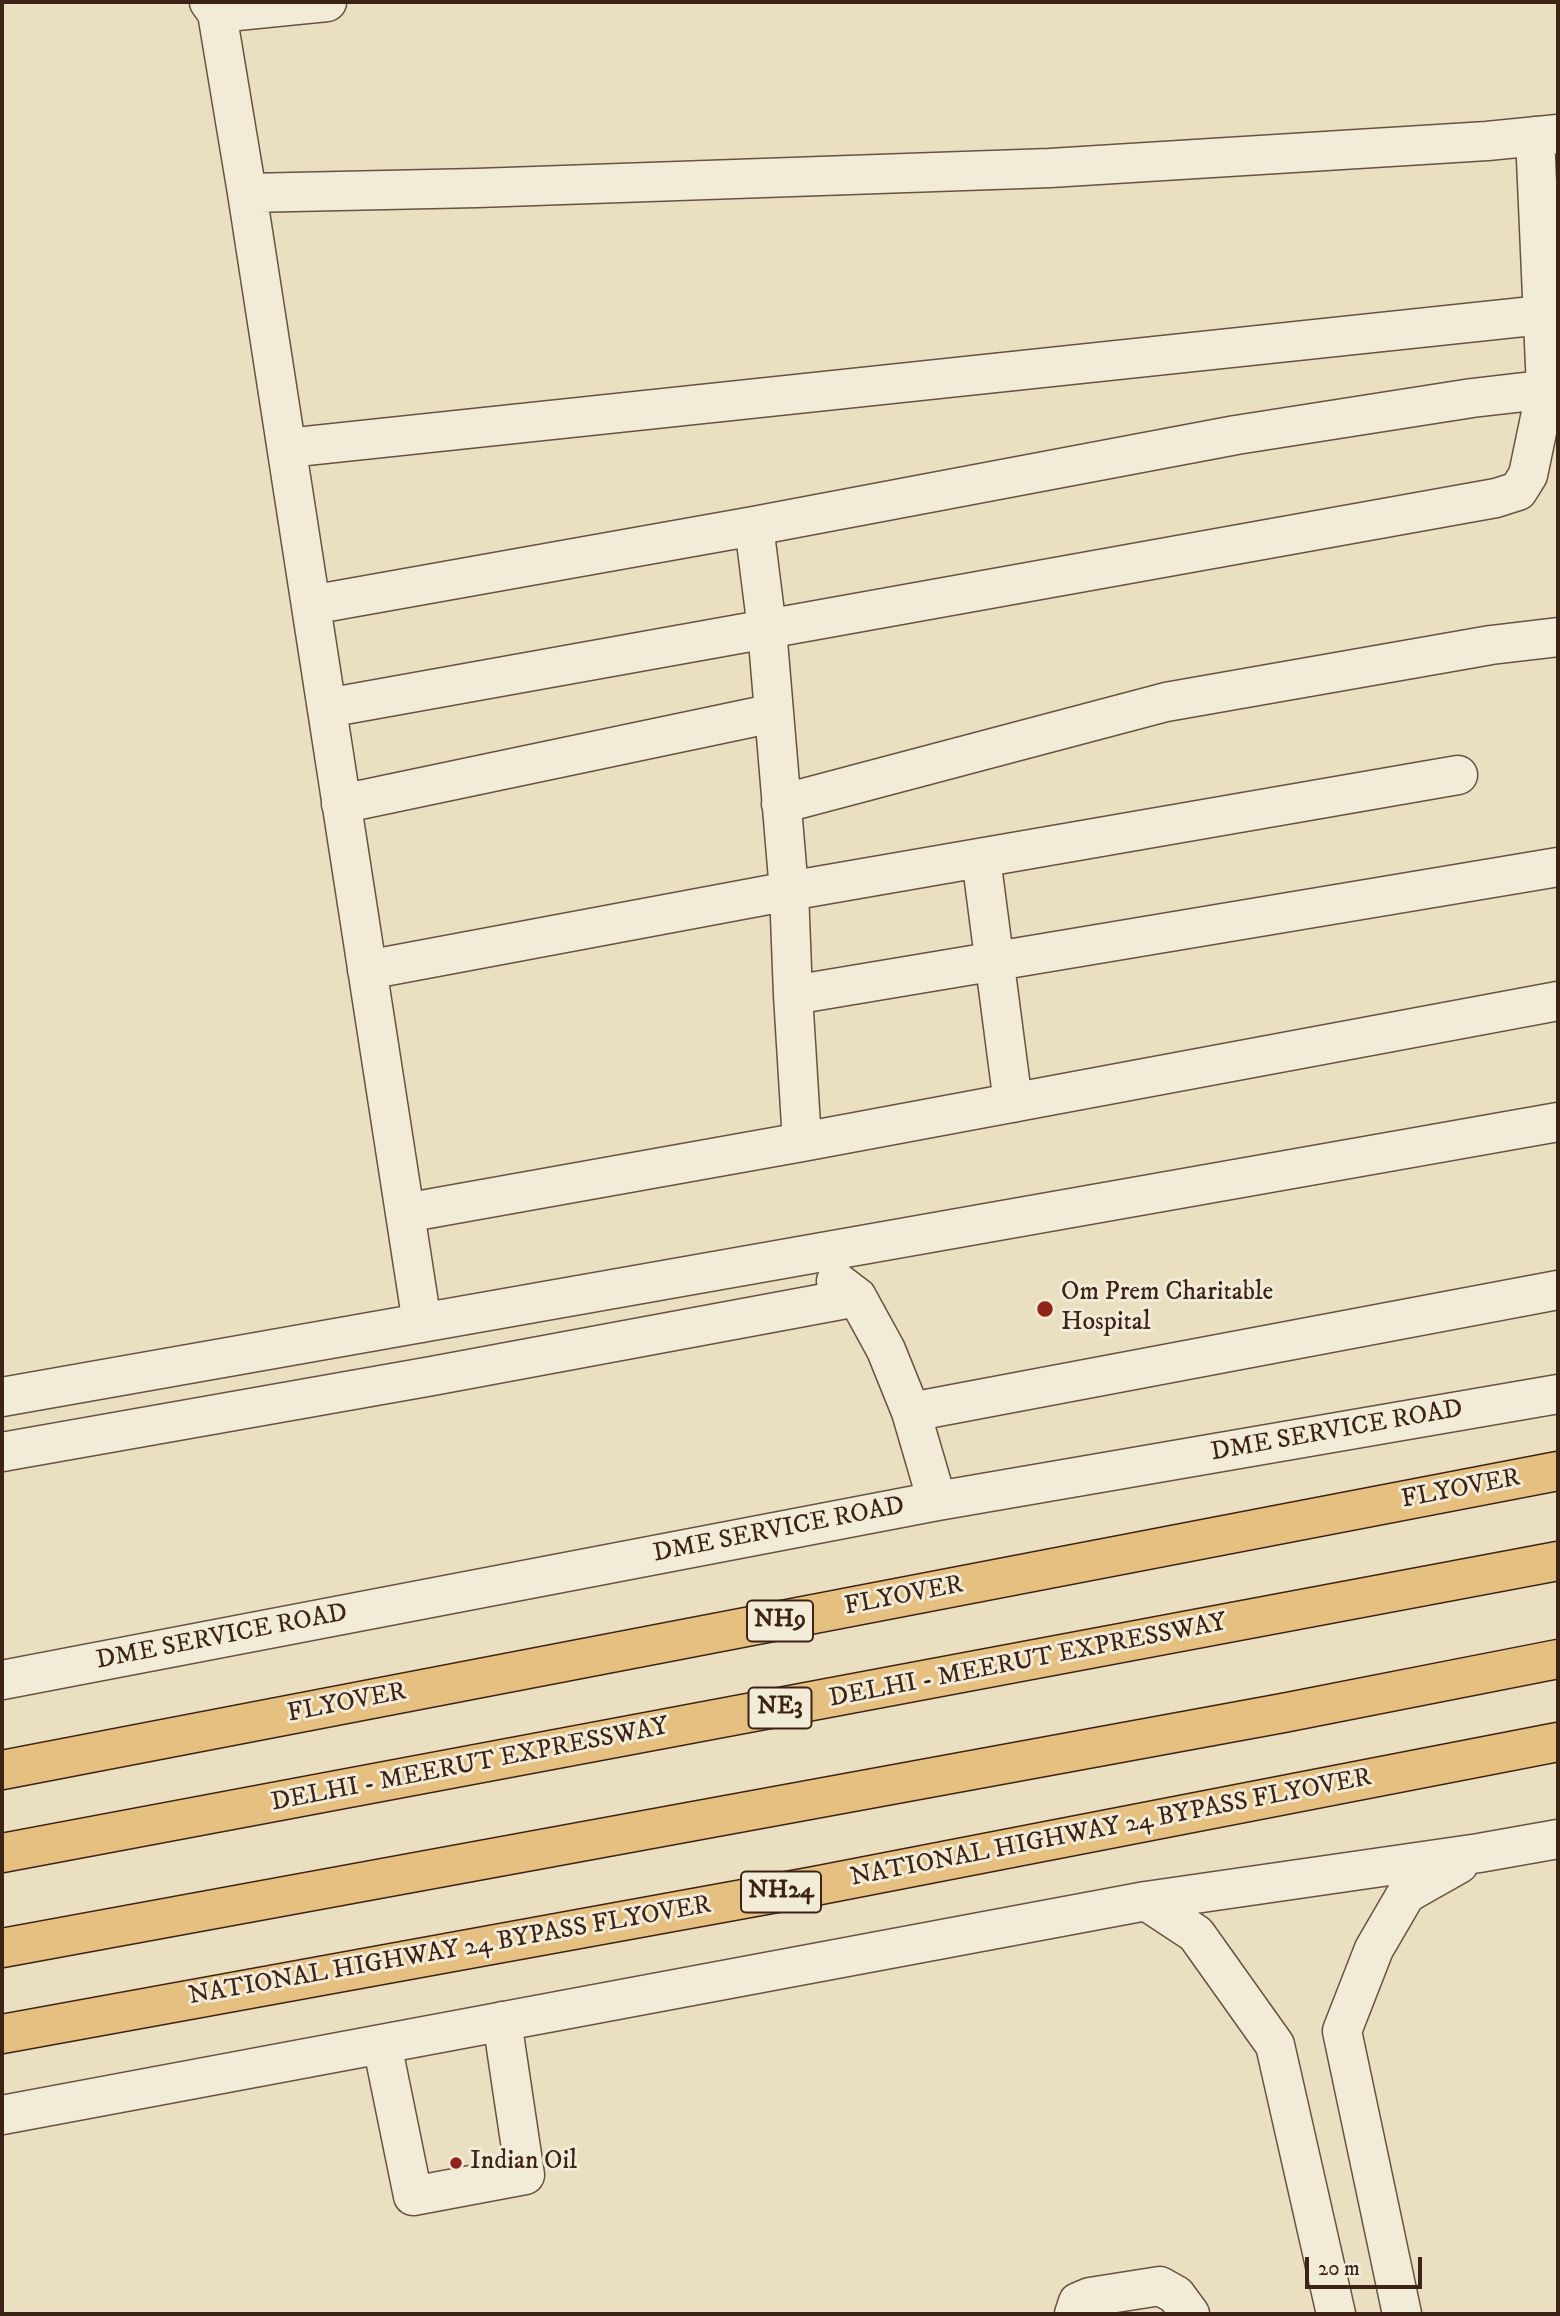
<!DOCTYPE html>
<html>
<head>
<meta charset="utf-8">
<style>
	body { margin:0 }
	#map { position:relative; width:1560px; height:2316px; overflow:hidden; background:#eae0c1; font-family:"IM FELL DW Pica",serif }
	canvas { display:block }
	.frame { position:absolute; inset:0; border:4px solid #3d2216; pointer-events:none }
	.scale { position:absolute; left:1305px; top:2257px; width:117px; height:32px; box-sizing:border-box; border:4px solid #3d2216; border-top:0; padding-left:9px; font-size:21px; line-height:24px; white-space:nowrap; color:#3d2216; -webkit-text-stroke:5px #f1ebd7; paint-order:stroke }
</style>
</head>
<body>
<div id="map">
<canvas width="1560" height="2316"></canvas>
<div class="frame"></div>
<div class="scale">20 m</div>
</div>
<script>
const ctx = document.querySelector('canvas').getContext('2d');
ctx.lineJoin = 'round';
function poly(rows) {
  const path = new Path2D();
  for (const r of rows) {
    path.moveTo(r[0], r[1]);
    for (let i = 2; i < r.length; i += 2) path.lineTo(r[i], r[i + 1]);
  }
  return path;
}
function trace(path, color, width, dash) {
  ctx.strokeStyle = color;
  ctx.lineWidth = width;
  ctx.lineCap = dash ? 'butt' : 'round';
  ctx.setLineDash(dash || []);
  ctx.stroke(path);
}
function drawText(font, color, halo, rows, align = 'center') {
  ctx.font = font + ' "IM FELL DW Pica",serif';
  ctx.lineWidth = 6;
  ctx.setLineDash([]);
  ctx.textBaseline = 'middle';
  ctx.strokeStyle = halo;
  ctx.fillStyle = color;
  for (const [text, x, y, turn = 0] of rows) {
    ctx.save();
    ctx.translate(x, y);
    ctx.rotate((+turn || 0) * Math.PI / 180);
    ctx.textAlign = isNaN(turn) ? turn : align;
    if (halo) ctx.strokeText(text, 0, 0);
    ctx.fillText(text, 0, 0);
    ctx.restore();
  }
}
const minor = poly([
	[209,2,217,13,247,193,422,1323],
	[217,13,327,2],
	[247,193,477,188,1050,168,1487,141,1558,134],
	[287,448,1542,315],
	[754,526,767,629,789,891,793,995,802,1142],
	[311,605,754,526,1236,435,1472,398,1558,388],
	[327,708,1496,498,1518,491,1528,475,1546,389,1535,136],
	[341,804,774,713],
	[781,804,1166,702,1491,645,1558,637],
	[981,858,1013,1103],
	[367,970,789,891,1458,775],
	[793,995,1558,867],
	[405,1213,802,1142,1558,1001],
	[836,1281,857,1297,886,1350,911,1412,937,1501],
	[2,1397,1558,1122],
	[911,1412,1558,1290],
	[2,1452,432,1376,857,1297],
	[2,1680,937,1501,1558,1394],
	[1146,1901,1196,1934,1275,2045,1336,2314],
	[382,2044,413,2196,525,2175,502,2021],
	[2,2115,1146,1901,1479,1853,1558,1839],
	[1074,2314,1078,2302,1090,2297,1160,2286,1176,2295,1190,2314],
	[1402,2314,1342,2031,1374,1949,1406,1894,1459,1864]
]);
const highway = poly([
	[2,1770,1558,1471],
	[2,1853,1558,1561],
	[2,1948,1283,1713,1558,1659],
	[2,2034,815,1886,1558,1742]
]);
trace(minor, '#685241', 41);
trace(highway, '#3d2216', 41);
trace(minor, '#f1ebd7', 38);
trace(highway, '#e5c080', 38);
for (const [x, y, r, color] of [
	[1045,1309,9,"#8f2418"],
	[456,2163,7,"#8f2418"]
]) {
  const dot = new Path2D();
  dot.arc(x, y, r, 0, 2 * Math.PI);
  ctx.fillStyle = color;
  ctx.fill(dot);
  trace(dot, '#f1ebd7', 2.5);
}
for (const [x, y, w] of [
	[780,1621,66],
	[780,1708,63],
	[781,1892,80]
]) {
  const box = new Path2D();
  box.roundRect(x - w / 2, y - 20.5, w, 41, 5);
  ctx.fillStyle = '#f1ebd7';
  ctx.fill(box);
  trace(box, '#3d2216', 2);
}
drawText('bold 24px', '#3d2216', null, [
	["NH9",780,1621],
	["NE3",780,1708],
	["NH24",781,1892]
]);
drawText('26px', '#3d2216', '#f1ebd7', [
	["Om Prem Charitable",1061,1294],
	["Hospital",1061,1324],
	["Indian Oil",470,2163]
], 'left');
drawText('26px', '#3d2216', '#f1ebd7', [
	["DME SERVICE ROAD",1337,1432,-10],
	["FLYOVER",1461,1490,-11],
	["DME SERVICE ROAD",779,1531,-11],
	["FLYOVER",904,1597,-11],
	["DME SERVICE ROAD",222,1638,-11],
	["DELHI - MEERUT EXPRESSWAY",1028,1662,-11],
	["FLYOVER",347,1704,-11],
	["DELHI - MEERUT EXPRESSWAY",470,1766,-11],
	["NATIONAL HIGHWAY 24 BYPASS FLYOVER",1111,1829,-11],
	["NATIONAL HIGHWAY 24 BYPASS FLYOVER",450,1952,-10]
]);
</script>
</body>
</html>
